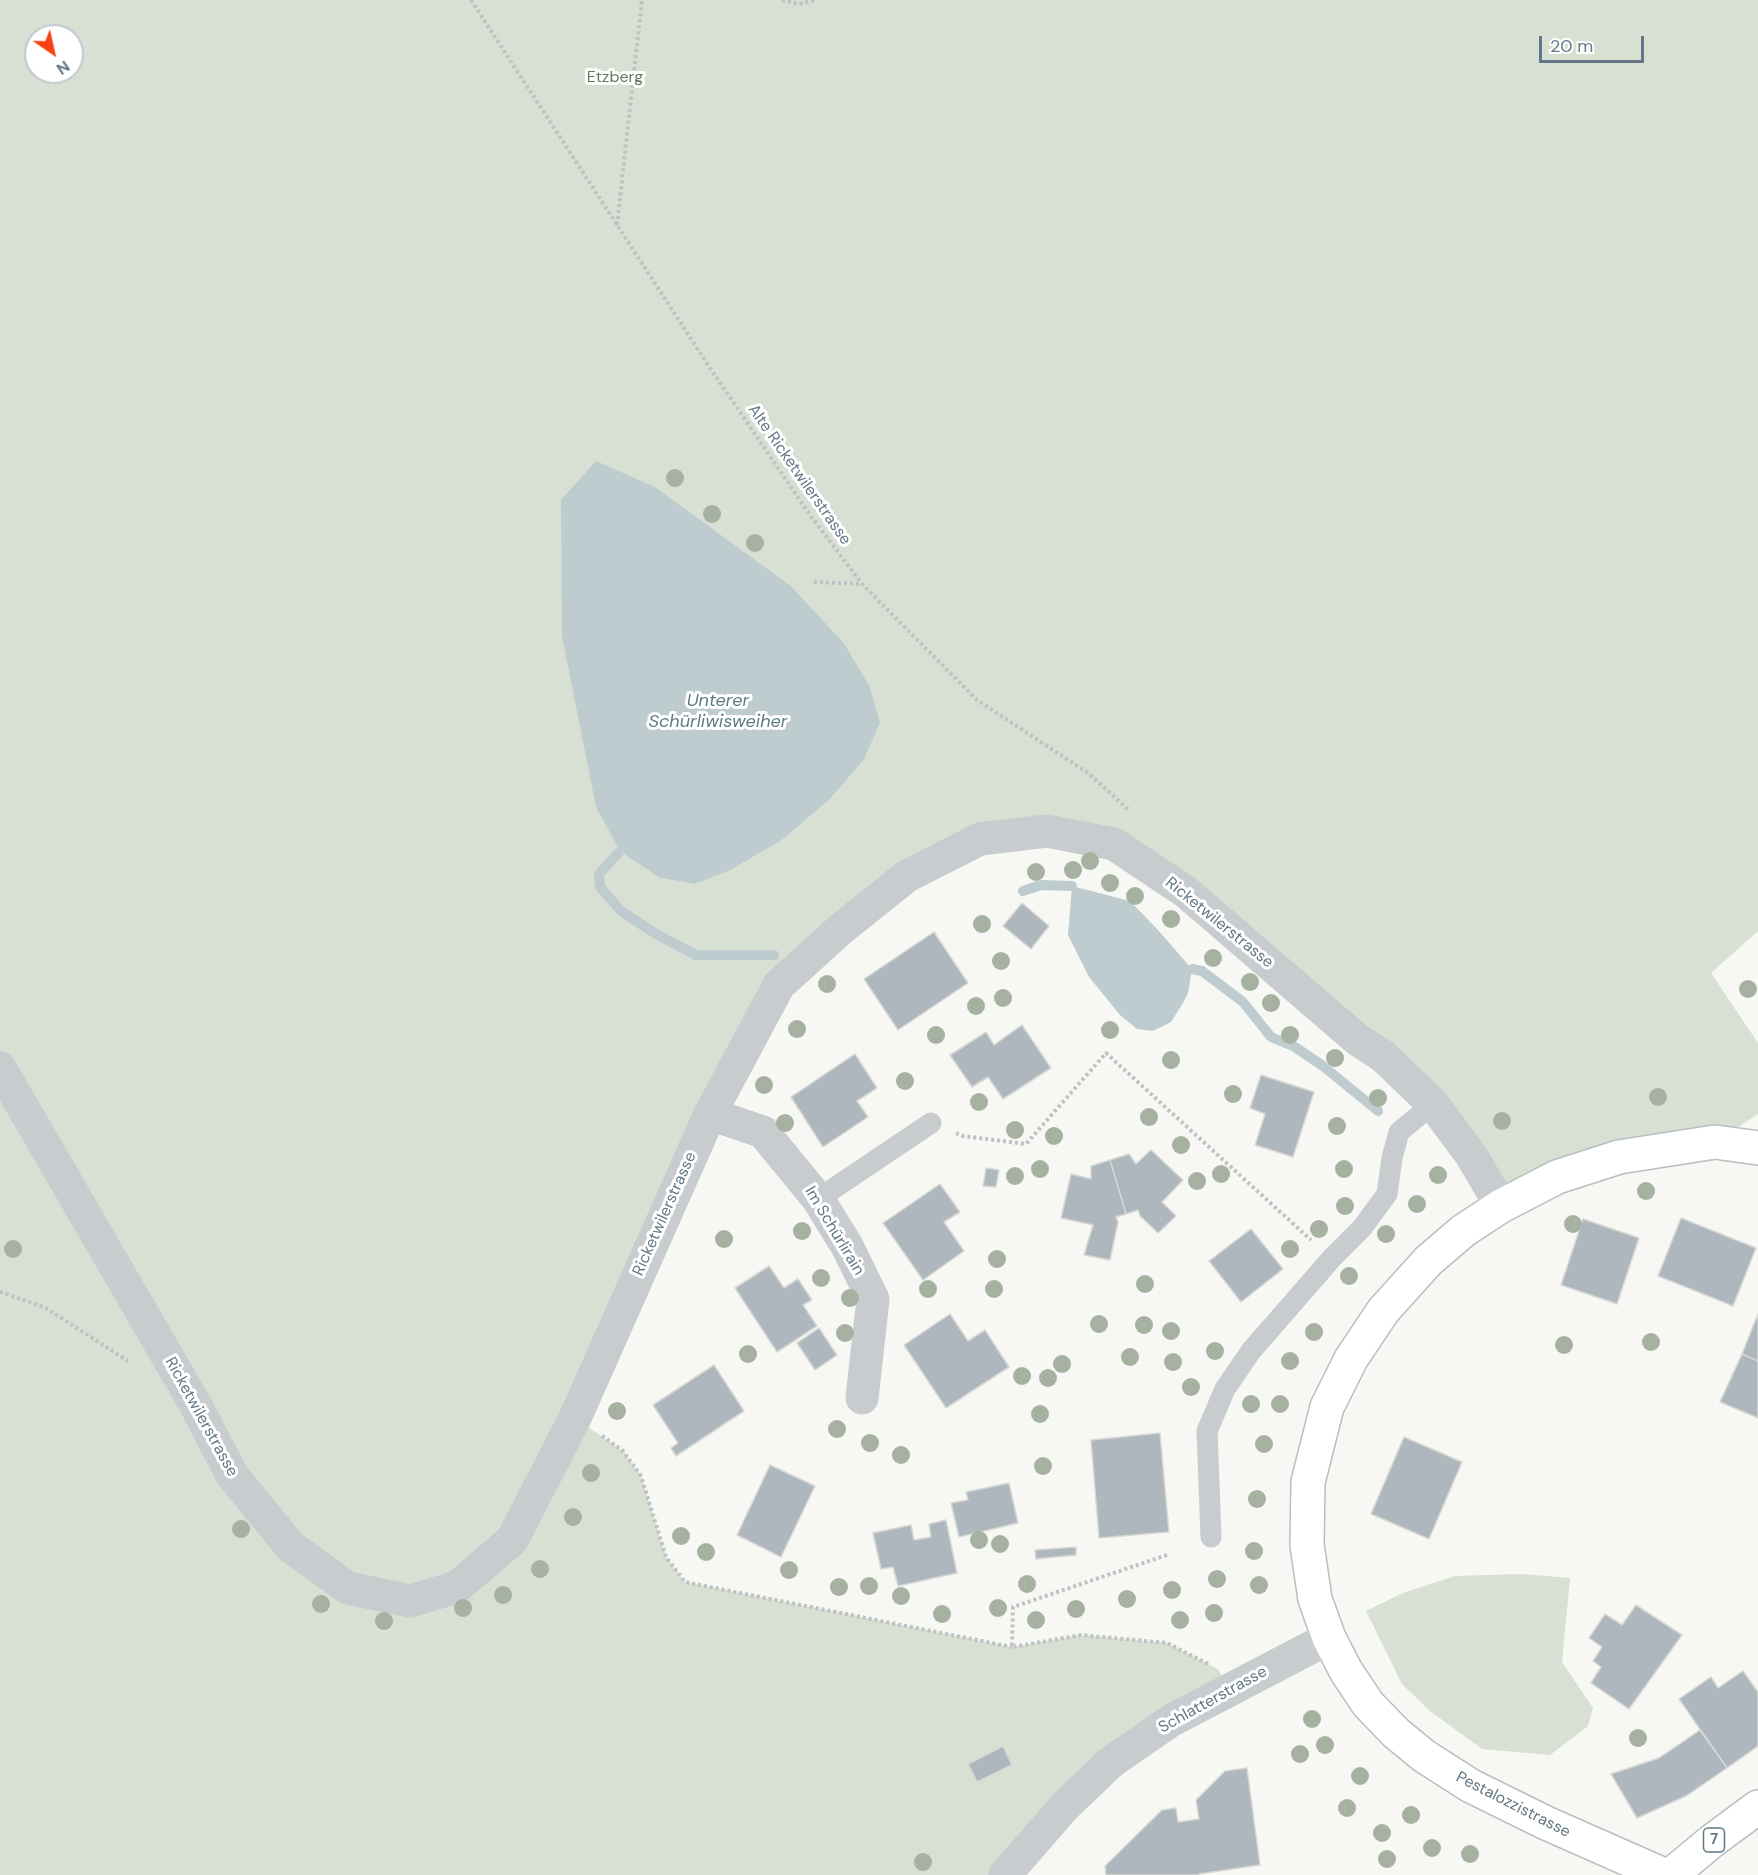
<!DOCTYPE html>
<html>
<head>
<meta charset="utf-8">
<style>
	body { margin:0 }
	#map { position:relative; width:1758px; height:1875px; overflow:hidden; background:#f7f7f3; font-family:"DM Sans",sans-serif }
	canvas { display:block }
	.north { position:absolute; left:24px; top:24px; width:60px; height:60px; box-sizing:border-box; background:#fff; border:2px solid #c0c9cf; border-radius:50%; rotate:146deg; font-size:16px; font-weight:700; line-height:24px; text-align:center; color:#627887 }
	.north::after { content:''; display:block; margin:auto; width:21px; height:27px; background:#f54115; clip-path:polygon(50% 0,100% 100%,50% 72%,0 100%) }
	.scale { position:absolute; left:1539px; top:36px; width:105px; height:27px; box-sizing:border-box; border:3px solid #627887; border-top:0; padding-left:8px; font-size:18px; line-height:21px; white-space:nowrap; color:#627887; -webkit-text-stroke:4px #fff; paint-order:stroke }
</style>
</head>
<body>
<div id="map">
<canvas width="1758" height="1875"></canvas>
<div class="north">N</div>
<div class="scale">20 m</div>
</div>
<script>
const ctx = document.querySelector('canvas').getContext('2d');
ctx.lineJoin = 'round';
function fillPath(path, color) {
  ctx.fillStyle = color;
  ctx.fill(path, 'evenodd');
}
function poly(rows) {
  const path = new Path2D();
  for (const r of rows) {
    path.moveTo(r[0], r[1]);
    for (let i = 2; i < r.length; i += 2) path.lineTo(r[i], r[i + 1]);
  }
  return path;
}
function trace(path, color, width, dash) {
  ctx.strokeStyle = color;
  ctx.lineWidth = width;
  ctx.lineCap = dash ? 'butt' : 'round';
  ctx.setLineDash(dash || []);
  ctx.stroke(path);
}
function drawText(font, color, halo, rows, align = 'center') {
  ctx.font = font + ' "DM Sans",sans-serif';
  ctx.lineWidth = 6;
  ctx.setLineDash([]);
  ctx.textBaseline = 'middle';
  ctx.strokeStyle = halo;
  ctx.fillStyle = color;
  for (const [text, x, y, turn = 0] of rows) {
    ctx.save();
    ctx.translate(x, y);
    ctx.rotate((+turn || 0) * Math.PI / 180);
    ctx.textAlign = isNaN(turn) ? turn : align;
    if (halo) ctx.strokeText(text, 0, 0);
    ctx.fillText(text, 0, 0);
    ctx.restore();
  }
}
fillPath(poly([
	[0,0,1758,0,1758,931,1711,973,1758,1043,1758,1114,1715,1142,1501,1206,1471,1155,1114,844,980,839,779,985,575,1418,623,1451,641,1476,666,1557,685,1582,1012,1647,1081,1635,1167,1643,1218,1669,1229,1690,1172,1720,1005,1875,0,1875],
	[36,36,72,36,72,72,36,72],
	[792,587,844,643,869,685,863,761,829,800,782,840,731,870,695,884,660,878],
	[1522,1574,1570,1578,1562,1662,1593,1708,1588,1726,1550,1755,1482,1749,1430,1711,1402,1684,1366,1611,1403,1593,1455,1576]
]), '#d8dfd3');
fillPath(poly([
	[596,461,655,487,792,587,844,643,869,685,880,723,863,761,829,800,782,840,731,870,695,884,660,878,620,851,596,807,562,636,561,500],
	[1072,886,1130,901,1158,930,1192,969,1188,993,1183,1003,1171,1022,1153,1031,1137,1029,1120,1015,1089,977,1068,935]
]), '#beccd0');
trace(poly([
	[620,851,599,874,600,887,621,911,656,934,696,955,774,955],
	[1023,891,1041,885,1072,886],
	[1192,969,1202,971,1243,1002,1271,1037,1295,1047,1323,1066,1378,1111]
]), '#beccd0', 10);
const building = poly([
	[1022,903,1049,926,1031,949,1003,926,1022,903],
	[934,932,968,983,898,1030,864,979,934,932],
	[1022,1025,1051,1068,1003,1099,988,1077,972,1087,950,1055,986,1032,994,1045,1022,1025],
	[855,1054,877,1088,857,1101,868,1117,823,1147,791,1097,855,1054],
	[1261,1075,1314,1092,1293,1157,1255,1145,1265,1114,1250,1108,1261,1075],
	[1151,1150,1183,1180,1162,1202,1176,1216,1158,1233,1140,1216,1138,1210,1126,1214,1110,1160,1129,1154,1136,1164,1151,1150],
	[1110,1160,1126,1214,1116,1217,1118,1222,1110,1260,1084,1255,1093,1225,1061,1218,1071,1174,1091,1179,1091,1166,1110,1160],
	[986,1168,999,1170,996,1187,983,1186,986,1168],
	[940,1184,960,1212,944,1222,964,1251,923,1280,883,1223,940,1184],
	[1681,1218,1756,1248,1733,1306,1658,1276,1681,1218],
	[1583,1219,1639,1238,1617,1304,1561,1285,1583,1219],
	[1251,1229,1283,1269,1241,1302,1209,1261,1251,1229],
	[769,1266,784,1288,798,1279,812,1300,803,1305,817,1326,777,1352,735,1288,769,1266],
	[950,1314,968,1341,985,1330,1009,1367,946,1408,904,1345,950,1314],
	[1758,1314,1758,1361,1742,1354,1758,1314],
	[819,1328,837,1355,815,1370,797,1343,819,1328],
	[1742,1354,1758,1361,1758,1418,1720,1402,1742,1354],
	[714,1365,744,1411,676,1456,671,1448,678,1443,653,1405,714,1365],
	[1160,1433,1169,1532,1099,1538,1091,1440,1160,1433],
	[1404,1437,1462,1462,1429,1539,1371,1514,1404,1437],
	[770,1465,815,1486,781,1557,737,1535,770,1465],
	[1009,1483,1018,1523,959,1537,951,1503,968,1500,966,1492,1009,1483],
	[946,1520,957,1573,898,1586,893,1567,881,1569,873,1533,911,1525,914,1540,931,1537,929,1524,946,1520],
	[1076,1547,1076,1555,1036,1559,1035,1550,1076,1547],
	[1636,1605,1682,1635,1629,1709,1591,1683,1601,1667,1593,1661,1602,1647,1589,1638,1605,1614,1622,1625,1636,1605],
	[1743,1671,1758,1692,1758,1746,1727,1768,1679,1699,1711,1677,1718,1688,1743,1671],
	[1700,1730,1727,1768,1686,1796,1637,1818,1611,1774,1659,1758,1700,1730],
	[1003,1746,1012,1765,977,1782,968,1764,1003,1746],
	[1247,1768,1260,1865,1199,1874,1199,1875,1106,1875,1105,1866,1162,1810,1176,1808,1178,1822,1199,1819,1196,1800,1225,1771,1247,1768]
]);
fillPath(building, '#aeb7bd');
trace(building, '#d8d8d5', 1.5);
const secondary = poly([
	[1664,1875,1546,1823,1471,1786,1424,1756,1396,1733,1368,1704,1346,1671,1329,1638,1315,1599,1307,1545,1308,1482,1327,1407,1351,1359,1383,1311,1428,1261,1463,1231,1501,1206,1557,1177,1619,1157,1715,1142,1758,1148]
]);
const primary = poly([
	[1671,1875,1712,1841,1758,1807]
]);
trace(secondary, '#b8bec2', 36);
trace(primary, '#b9bdc1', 36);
trace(poly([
	[471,0,708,365,810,515,862,584,977,700,1088,773,1130,811],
	[782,0,799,4,815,0],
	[617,225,642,0],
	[814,582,862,584],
	[956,1133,963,1136,1026,1144,1106,1053,1311,1240],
	[0,1292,44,1307,128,1361],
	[602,1436,623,1451,641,1476,666,1557,685,1582,1012,1647],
	[1167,1555,1013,1607,1012,1647,1081,1635,1167,1643,1208,1664]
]), '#bfc2c4', 4, [3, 3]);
trace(poly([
	[818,1199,931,1123],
	[1211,1537,1207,1431,1225,1389,1251,1351,1332,1258,1362,1228,1387,1194,1392,1158,1399,1132,1433,1104]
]), '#c8cccf', 21);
trace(poly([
	[710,1114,763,1132,818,1199,847,1246,873,1299,862,1398]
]), '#c8cccf', 33);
trace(poly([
	[0,1068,195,1404,232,1475,291,1547,348,1588,410,1601,457,1587,512,1540,575,1418,710,1114,779,985,842,928,907,876,980,839,1047,831,1114,844,1186,892,1358,1040,1383,1056,1433,1104,1471,1155,1501,1206],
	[1005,1875,1064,1807,1111,1762,1172,1720,1329,1638]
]), '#c8cccf', 33);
trace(secondary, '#fff', 33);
trace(primary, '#fff', 33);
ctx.fillStyle = '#a6b1a1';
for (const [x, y] of [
	[675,478],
	[712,514],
	[755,543],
	[1090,861],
	[1073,870],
	[1036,872],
	[1110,883],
	[1135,896],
	[1171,919],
	[982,924],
	[1213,958],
	[1001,961],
	[1250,982],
	[827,984],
	[1748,989],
	[1003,998],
	[1271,1003],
	[976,1006],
	[797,1029],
	[1110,1030],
	[936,1035],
	[1290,1035],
	[1335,1058],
	[1171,1060],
	[905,1081],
	[764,1085],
	[1233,1094],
	[1658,1097],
	[1378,1098],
	[979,1102],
	[1149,1117],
	[1502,1121],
	[785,1123],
	[1337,1126],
	[1015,1130],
	[1054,1136],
	[1181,1145],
	[1040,1169],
	[1344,1169],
	[1221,1174],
	[1438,1175],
	[1015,1176],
	[1197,1181],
	[1646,1191],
	[1417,1204],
	[1345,1206],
	[1573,1224],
	[1319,1229],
	[802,1231],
	[1386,1234],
	[724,1239],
	[13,1249],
	[1290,1249],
	[997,1259],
	[1349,1276],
	[821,1278],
	[1145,1284],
	[928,1289],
	[994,1289],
	[850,1298],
	[1099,1324],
	[1144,1325],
	[1171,1331],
	[1314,1332],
	[845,1333],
	[1651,1342],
	[1564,1345],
	[1215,1351],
	[748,1354],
	[1130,1357],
	[1290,1361],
	[1173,1362],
	[1062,1364],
	[1022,1376],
	[1048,1378],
	[1191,1387],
	[1251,1404],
	[1280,1404],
	[617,1411],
	[1040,1414],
	[837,1429],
	[870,1443],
	[1264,1444],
	[901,1455],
	[1043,1466],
	[591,1473],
	[1257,1499],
	[573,1517],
	[241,1529],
	[681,1536],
	[979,1540],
	[1000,1544],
	[1254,1551],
	[706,1552],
	[540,1569],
	[789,1570],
	[1217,1579],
	[1027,1584],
	[1259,1585],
	[869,1586],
	[839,1587],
	[1172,1590],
	[503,1595],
	[901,1596],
	[1127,1599],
	[321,1604],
	[463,1608],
	[998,1608],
	[1076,1609],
	[1214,1613],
	[942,1614],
	[1036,1620],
	[1180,1620],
	[384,1621],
	[1312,1719],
	[1638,1738],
	[1325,1745],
	[1300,1754],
	[1360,1776],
	[1347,1808],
	[1411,1815],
	[1382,1833],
	[1432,1848],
	[1470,1854],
	[1387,1859],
	[923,1862]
]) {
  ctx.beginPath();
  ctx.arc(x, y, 9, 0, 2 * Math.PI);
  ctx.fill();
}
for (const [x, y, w] of [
	[1714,1840,21]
]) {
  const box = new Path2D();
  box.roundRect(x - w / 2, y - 12, w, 24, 4.5);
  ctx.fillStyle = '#fff';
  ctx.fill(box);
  trace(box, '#627887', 1.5);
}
drawText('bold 15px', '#627887', null, [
	["7",1714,1840]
]);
drawText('16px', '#64785e', '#fff', [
	["Etzberg",615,78]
]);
drawText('16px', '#627887', '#fff', [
	["Alte Ricketwilerstrasse",799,475,55],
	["Ricketwilerstrasse",1219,923,39],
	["Ricketwilerstrasse",665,1214,-66],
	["Im Schürlirain",834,1231,59],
	["Ricketwilerstrasse",201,1417,61],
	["Schlatterstrasse",1213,1700,-29],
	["Pestalozzistrasse",1513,1805,27]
]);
drawText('italic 18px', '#5e7b83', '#fff', [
	["Unterer",718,701],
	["Schürliwisweiher",718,722]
]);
</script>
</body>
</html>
